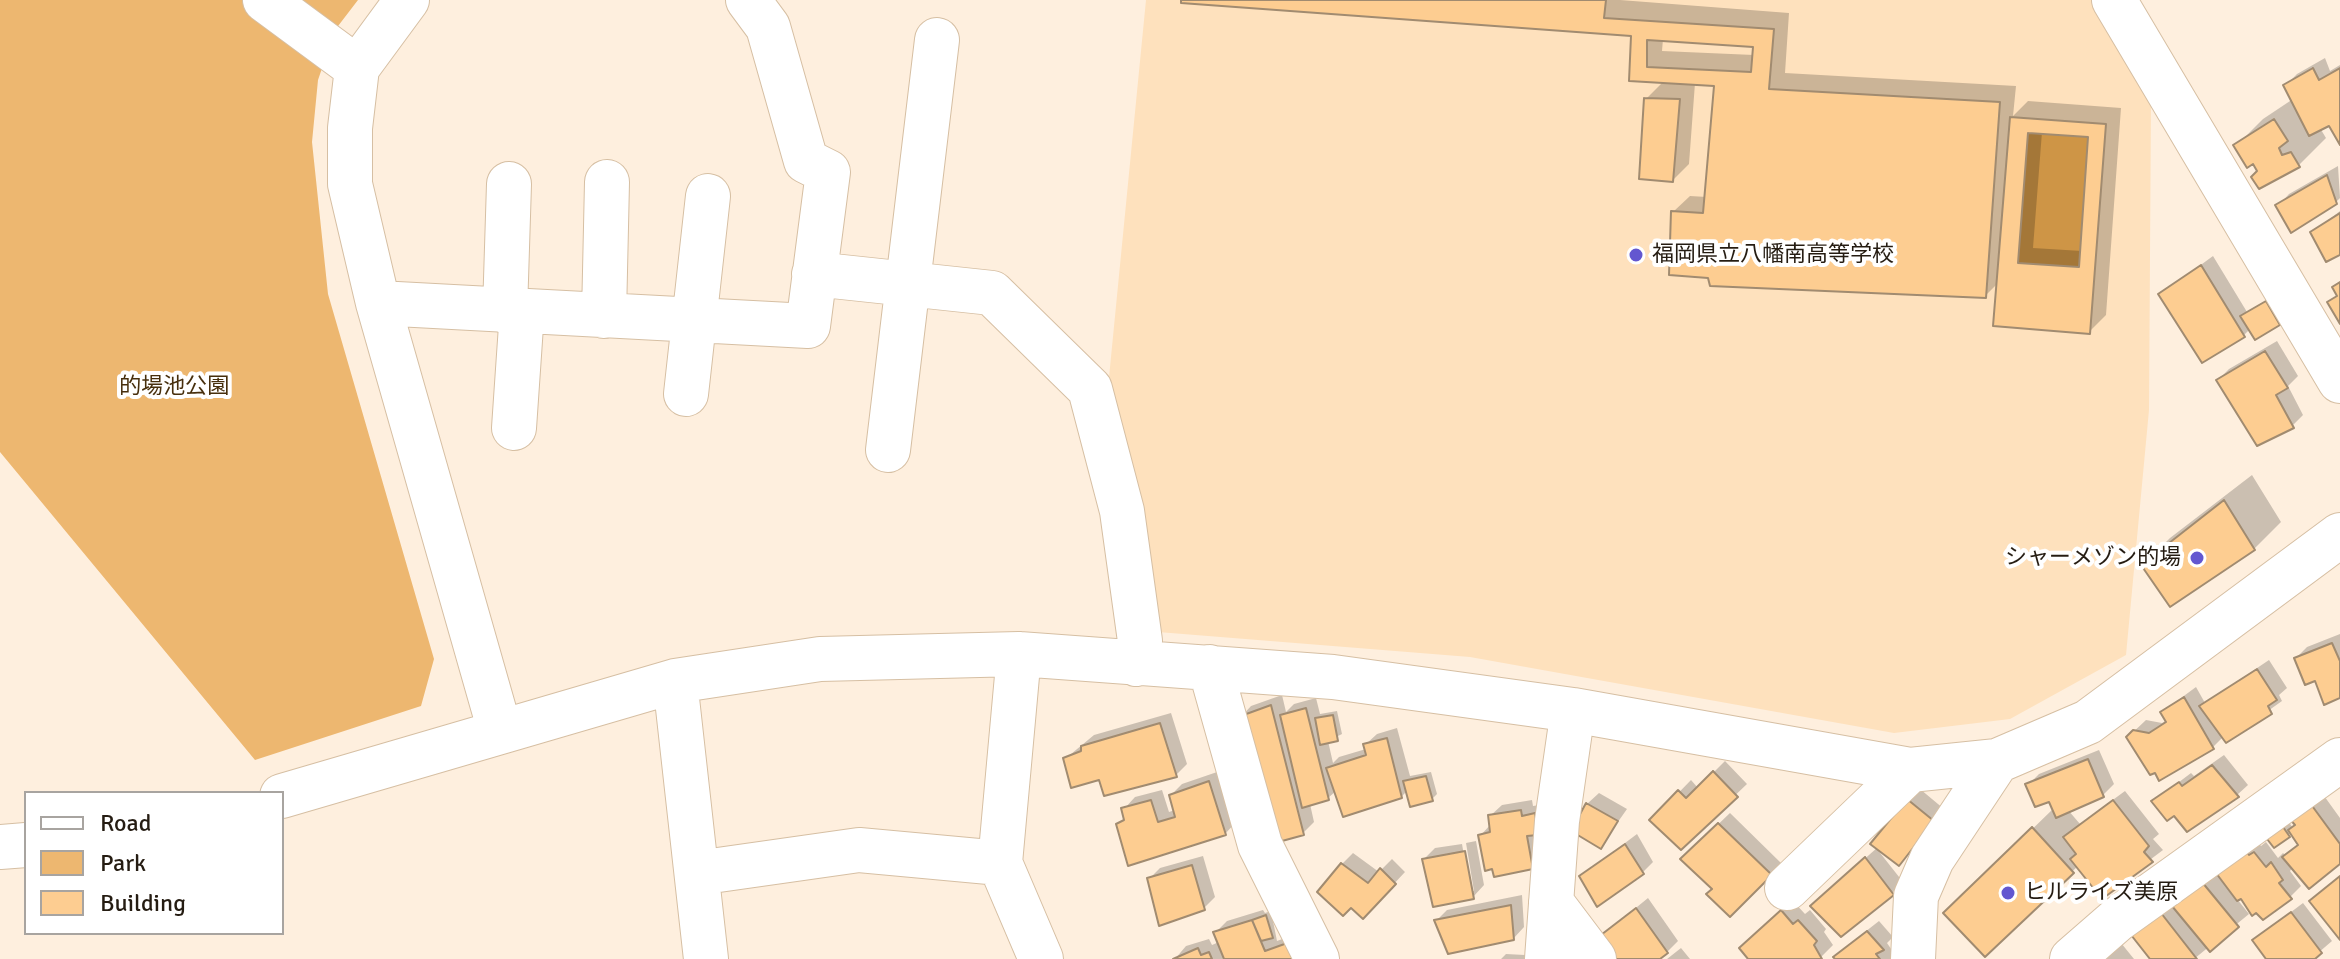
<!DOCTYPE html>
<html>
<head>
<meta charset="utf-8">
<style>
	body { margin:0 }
	#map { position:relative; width:2340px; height:959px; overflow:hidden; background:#feefde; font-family:Signika,sans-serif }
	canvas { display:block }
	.legend { position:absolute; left:24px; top:791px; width:260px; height:144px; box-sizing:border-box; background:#fff; border:2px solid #a8a4a0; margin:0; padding:10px 14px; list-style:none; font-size:24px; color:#251c12 }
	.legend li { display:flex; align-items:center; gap:16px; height:40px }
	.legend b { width:40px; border:2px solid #a8a4a0 }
</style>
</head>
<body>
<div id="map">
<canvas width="2340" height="959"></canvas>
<ul class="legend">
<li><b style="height:10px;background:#fff"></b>Road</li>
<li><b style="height:22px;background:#edb770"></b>Park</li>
<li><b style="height:22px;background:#fdcd91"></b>Building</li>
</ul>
</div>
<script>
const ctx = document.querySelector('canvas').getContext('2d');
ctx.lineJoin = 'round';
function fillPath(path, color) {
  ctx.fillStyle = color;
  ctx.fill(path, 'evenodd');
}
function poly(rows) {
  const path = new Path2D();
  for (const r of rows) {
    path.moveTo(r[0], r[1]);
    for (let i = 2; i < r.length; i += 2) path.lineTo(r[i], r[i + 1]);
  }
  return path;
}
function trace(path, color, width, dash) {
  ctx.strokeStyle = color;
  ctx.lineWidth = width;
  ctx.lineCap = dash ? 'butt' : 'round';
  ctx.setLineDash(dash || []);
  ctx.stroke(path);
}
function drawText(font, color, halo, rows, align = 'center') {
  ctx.font = font + ' Signika,"Noto Sans JP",sans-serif';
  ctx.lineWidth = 8;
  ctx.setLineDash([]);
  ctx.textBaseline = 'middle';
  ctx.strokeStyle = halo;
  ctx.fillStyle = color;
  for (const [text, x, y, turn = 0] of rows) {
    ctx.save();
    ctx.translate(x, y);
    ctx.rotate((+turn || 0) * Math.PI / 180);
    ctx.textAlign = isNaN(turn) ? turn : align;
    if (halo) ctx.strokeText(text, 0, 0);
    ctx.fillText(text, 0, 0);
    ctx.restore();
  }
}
fillPath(poly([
	[1146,0,2092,0,2151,101,2149,410,2126,655,2010,719,1894,733,1470,657,1158,632,1106,408]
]), '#fee1bd');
fillPath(poly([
	[0,0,358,0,335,30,318,80,312,142,328,294,434,659,421,706,255,760,0,452]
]), '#edb770');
fillPath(poly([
	[2028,133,2088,137,2079,267,2018,263]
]), '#ce9546');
fillPath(poly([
	[1183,0,1620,0,1789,13,1785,73,2016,86,2013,116,2028,101,2121,108,2106,315,2089,332,1999,282,1985,296,1673,212,1690,196,1707,197,1716,84,1695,83,1689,164,1673,180,1646,99,1664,81,1631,79,1633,34],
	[1663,39,1755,45,1754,55,1662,51],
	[2042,132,2090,135,2082,251,2033,248],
	[2325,58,2330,71,2340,65,2340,141,2330,123,2320,128,2326,138,2299,165,2260,187,2259,172,2254,161,2236,146,2263,119,2293,99,2286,85,2297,74],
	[2338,166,2340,198,2336,202,2278,206,2289,194],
	[2340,211,2340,252,2313,232],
	[2213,256,2247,312,2272,297,2284,318,2279,323,2250,329,2243,336,2161,294],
	[2277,341,2298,376,2288,386,2303,415,2292,426,2218,380,2229,369],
	[2252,475,2281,522,2254,549,2143,565,2170,538],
	[2340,634,2340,696,2296,658,2307,647],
	[2269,660,2287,688,2279,695,2282,701,2227,740,2224,736,2213,747,2160,778,2128,737,2146,720,2162,723,2167,720,2162,712,2196,687,2205,703],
	[1282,695,1286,712,1294,704,1316,698,1320,714,1337,711,1342,734,1328,741,1333,763,1339,757,1366,749,1365,745,1377,734,1397,728,1410,776,1431,772,1437,794,1432,799,1408,790,1401,797,1336,791,1328,798,1310,804,1314,822,1303,833,1240,718,1251,706],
	[1171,713,1187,764,1176,775,1100,777,1065,759,1094,735],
	[2099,750,2114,784,2103,795,2068,810,2080,824,2125,791,2159,834,2153,839,2163,850,2102,896,2078,866,1985,954,1946,913,2054,808,2050,799,2028,785,2039,774],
	[2224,755,2248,785,2237,795,2175,814,2154,801,2191,773,2194,776],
	[1725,761,1747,784,1681,847,1652,820,1691,780,1698,788],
	[1220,771,1236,822,1225,834,1118,825,1126,817,1124,809,1135,797,1162,790,1169,812,1175,810,1171,795,1182,784],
	[1920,789,1944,809,1899,864,1877,849,1903,882,1892,893,1824,895,1878,847,1873,843],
	[1599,793,1627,809,1601,846,1587,804],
	[2322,793,2340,818,2340,862,2293,867,2290,871,2301,886,2290,897,2241,896,2237,899,2249,914,2194,959,2153,959,2127,926,2255,838,2261,846,2266,842,2278,858,2283,853,2286,856,2300,843,2292,832,2275,845,2280,810,2293,828],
	[1532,800,1533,806,1546,804,1532,868,1480,836,1491,824,1490,816,1502,805],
	[1730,813,1781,863,1730,914,1714,888,1683,858],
	[1637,834,1653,862,1642,873,1581,876],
	[1476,841,1484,885,1473,897,1424,859,1435,848,1462,844,1470,891,1474,891,1466,843],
	[1353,853,1379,872,1392,859,1405,872,1363,917,1342,864],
	[1203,856,1215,897,1204,908,1149,879,1160,868],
	[1522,895,1524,927,1513,939,1436,921,1447,910],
	[1648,898,1678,941,1667,952,1657,959,1599,938],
	[1793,901,1805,914,1810,910,1826,929,1824,932,1833,945,1819,959,1751,959,1753,937],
	[2303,903,2332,941,2311,959,2269,959,2254,940],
	[1263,910,1265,913,1271,911,1277,941,1301,932,1311,959,1175,959,1186,946,1209,939,1212,945,1219,942,1216,932,1227,921],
	[1879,921,1893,937,1887,943,1898,959,1838,959,1836,957,1847,946],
	[2117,938,2134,959,2091,959],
	[1681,948,1690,959,1667,959],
	[1506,954,1525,955,1525,959,1501,959]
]), '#0003');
const building = poly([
	[1181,0,1606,0,1604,18,1774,29,1769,89,2000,102,1986,298,1710,286,1708,278,1669,275,1671,211,1703,213,1714,86,1629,81,1631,36,1181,3,1181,0],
	[1647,40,1753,47,1751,72,1647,67,1647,40],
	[2313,68,2319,80,2340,68,2340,145,2329,126,2309,136,2283,85,2313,68],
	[1644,98,1680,99,1673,182,1639,179,1644,98],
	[2010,117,2106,124,2090,334,1993,326,2010,117],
	[2028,133,2088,137,2079,267,2018,263,2028,133],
	[2274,119,2288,141,2279,148,2282,155,2291,152,2300,167,2259,189,2251,177,2257,171,2253,164,2247,168,2233,145,2274,119],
	[2327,175,2337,204,2291,233,2275,205,2327,175],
	[2340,213,2340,255,2326,262,2310,232,2340,213],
	[2201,265,2245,337,2202,363,2158,294,2201,265],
	[2340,282,2340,324,2327,302,2337,296,2332,287,2340,282],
	[2266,301,2280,325,2255,340,2240,316,2266,301],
	[2265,351,2288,388,2276,395,2294,428,2257,446,2216,380,2265,351],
	[2224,500,2255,550,2170,607,2141,565,2224,500],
	[2332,643,2340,661,2340,698,2324,705,2315,681,2305,685,2294,658,2332,643],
	[2257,669,2277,700,2268,706,2272,714,2226,743,2199,706,2257,669],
	[2184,697,2214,749,2159,781,2155,773,2150,775,2126,737,2133,730,2149,733,2166,722,2160,712,2184,697],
	[1271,705,1304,835,1271,844,1238,717,1271,705],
	[1306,708,1329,800,1302,808,1280,715,1306,708],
	[1333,715,1338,741,1320,745,1315,718,1333,715],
	[1160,723,1177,777,1104,796,1099,780,1071,788,1063,758,1081,751,1081,746,1160,723],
	[1387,738,1402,798,1343,817,1326,768,1366,755,1363,744,1387,738],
	[2088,759,2104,797,2056,818,2049,802,2035,807,2025,784,2088,759],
	[2212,765,2239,797,2187,832,2174,816,2167,821,2151,801,2179,782,2182,786,2212,765],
	[1713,771,1738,797,1681,850,1649,820,1678,790,1686,798,1713,771],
	[1426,776,1433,801,1410,807,1403,781,1426,776],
	[1209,781,1226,835,1128,866,1116,824,1124,820,1121,808,1151,800,1158,822,1175,817,1169,795,1209,781],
	[1907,799,1934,821,1899,866,1870,844,1907,799],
	[2113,800,2149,846,2144,852,2153,862,2102,899,2070,859,2076,854,2063,837,2113,800],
	[1586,803,1618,821,1601,849,1571,831,1586,803],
	[2310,803,2340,844,2340,864,2309,889,2282,857,2298,845,2288,830,2295,825,2288,817,2310,803],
	[1521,810,1522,816,1535,813,1538,835,1527,836,1533,869,1494,877,1492,869,1485,871,1478,835,1490,832,1488,815,1521,810],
	[2274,814,2290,837,2274,848,2257,826,2274,814],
	[1718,823,1772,875,1730,917,1706,894,1712,889,1680,859,1718,823],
	[2032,827,2074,873,1985,957,1943,913,2032,827],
	[1625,844,1644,874,1597,907,1579,876,1625,844],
	[2243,847,2249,855,2254,852,2266,867,2271,862,2283,880,2279,883,2292,899,2263,920,2256,913,2252,916,2241,899,2237,901,2213,869,2243,847],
	[1465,851,1474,899,1433,907,1422,859,1465,851],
	[1865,857,1894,895,1841,937,1810,906,1865,857],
	[1341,863,1368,883,1380,868,1396,884,1363,919,1351,908,1343,916,1317,892,1341,863],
	[1192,865,1205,910,1159,926,1147,878,1192,865],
	[2193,871,2239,927,2210,952,2162,894,2193,871],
	[2340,876,2340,940,2309,901,2340,876],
	[2154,904,2197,959,2150,959,2124,926,2154,904],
	[1511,905,1514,940,1448,954,1434,920,1511,905],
	[1636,908,1668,953,1660,959,1612,959,1597,938,1636,908],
	[1781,910,1793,924,1798,920,1817,941,1814,945,1822,959,1748,959,1739,948,1781,910],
	[2291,912,2322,953,2315,959,2266,959,2252,940,2291,912],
	[1266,915,1273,938,1261,941,1252,920,1266,915],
	[1252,920,1265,951,1290,942,1296,959,1224,959,1213,932,1252,920],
	[1867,931,1884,950,1876,954,1880,959,1835,959,1833,957,1867,931],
	[1198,948,1201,955,1209,952,1212,959,1173,959,1198,948]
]);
fillPath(building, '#fdcd91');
trace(building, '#a18b70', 2);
const minor = poly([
	[265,0,357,68],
	[407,0,357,68,350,128,350,184,378,303,500,731],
	[2114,0,2340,381],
	[814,274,992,293,1090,389,1122,511,1140,641,1136,664],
	[378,303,808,326,828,172,806,161,768,27,748,0],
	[505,311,509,184],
	[604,316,607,182],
	[686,394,708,196],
	[514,428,522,311],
	[888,450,937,40],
	[1019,654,1000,863,1041,959],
	[1210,667,1260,845,1317,959],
	[675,681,706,959],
	[282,796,675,681,820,659,1019,654,1333,677,1573,710,1910,770,1997,761,2088,722,2340,535],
	[0,847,26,845],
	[697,873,859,850,1000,863],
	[1787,888,1910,770],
	[1551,902,1594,959],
	[1547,959,1557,821,1573,710],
	[1913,959,1916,896,1932,859,1997,761],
	[2072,959,2118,919,2340,760]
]);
trace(minor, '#d6bfa3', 46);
trace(minor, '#fff', 44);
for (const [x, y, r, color] of [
	[1636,255,8,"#6357d0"],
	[2197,558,8,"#6357d0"],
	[2008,893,8,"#6357d0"]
]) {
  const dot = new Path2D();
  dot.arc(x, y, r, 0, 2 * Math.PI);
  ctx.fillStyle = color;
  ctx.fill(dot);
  trace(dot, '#fff', 3);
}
drawText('22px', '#251c12', '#fff', [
	["福岡県立八幡南高等学校",1652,255],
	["シャーメゾン的場",2181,558,"right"],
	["ヒルライズ美原",2024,893]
], 'left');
drawText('22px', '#472f0d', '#fff', [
	["的場池公園",174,387]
]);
</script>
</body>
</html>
